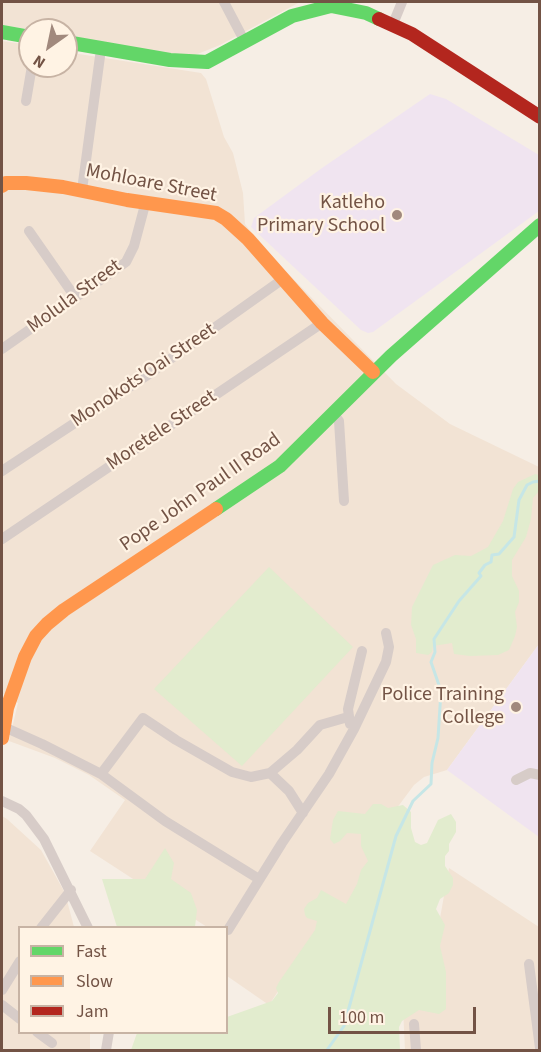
<!DOCTYPE html>
<html>
<head>
<meta charset="utf-8">
<style>
	body { margin:0 }
	#map { position:relative; width:541px; height:1052px; overflow:hidden; background:#f6eee5; font-family:"Source Sans 3",sans-serif }
	canvas { display:block }
	.frame { position:absolute; inset:0; border:3px solid #735345; pointer-events:none }
	.legend { position:absolute; left:18px; top:926px; width:210px; height:108px; box-sizing:border-box; background:#fff3e4; border:2px solid #c7b3a4; margin:0; padding:8px 10px; list-style:none; font-size:18px; color:#735345 }
	.legend li { display:flex; align-items:center; gap:12px; height:30px }
	.legend b { width:30px; border:2px solid #c7b3a4 }
	.north { position:absolute; left:18px; top:18px; width:60px; height:60px; box-sizing:border-box; background:#fff3e4; border:2px solid #c7b3a4; border-radius:50%; rotate:213deg; font-size:16px; font-weight:700; line-height:24px; text-align:center; color:#735345 }
	.north::after { content:''; display:block; margin:auto; width:21px; height:27px; background:#a1897d; clip-path:polygon(50% 0,100% 100%,50% 72%,0 100%) }
	.scale { position:absolute; left:328px; top:1007px; width:148px; height:27px; box-sizing:border-box; border:3px solid #735345; border-top:0; padding-left:8px; font-size:18px; line-height:21px; white-space:nowrap; color:#735345; -webkit-text-stroke:4px #fff3e4; paint-order:stroke }
</style>
</head>
<body>
<div id="map">
<canvas width="541" height="1052"></canvas>
<div class="frame"></div>
<ul class="legend">
<li><b style="height:8px;background:#63d668"></b>Fast</li>
<li><b style="height:8px;background:#ff974d"></b>Slow</li>
<li><b style="height:8px;background:#b3261e"></b>Jam</li>
</ul>
<div class="north">N</div>
<div class="scale">100 m</div>
</div>
<script>
const ctx = document.querySelector('canvas').getContext('2d');
ctx.lineJoin = 'round';
function fillPath(path, color) {
  ctx.fillStyle = color;
  ctx.fill(path, 'evenodd');
}
function poly(rows) {
  const path = new Path2D();
  for (const r of rows) {
    path.moveTo(r[0], r[1]);
    for (let i = 2; i < r.length; i += 2) path.lineTo(r[i], r[i + 1]);
  }
  return path;
}
function trace(path, color, width, dash) {
  ctx.strokeStyle = color;
  ctx.lineWidth = width;
  ctx.lineCap = dash ? 'butt' : 'round';
  ctx.setLineDash(dash || []);
  ctx.stroke(path);
}
function drawText(font, color, halo, rows, align = 'center') {
  ctx.font = font + ' "Source Sans 3",sans-serif';
  ctx.lineWidth = 4.5;
  ctx.setLineDash([]);
  ctx.textBaseline = 'middle';
  ctx.strokeStyle = halo;
  ctx.fillStyle = color;
  for (const [text, x, y, turn = 0] of rows) {
    ctx.save();
    ctx.translate(x, y);
    ctx.rotate((+turn || 0) * Math.PI / 180);
    ctx.textAlign = isNaN(turn) ? turn : align;
    if (halo) ctx.strokeText(text, 0, 0);
    ctx.fillText(text, 0, 0);
    ctx.restore();
  }
}
fillPath(poly([
	[2,2,300,2,220,45,190,57,66,36,66,30,33,30,2,25],
	[2,41,30,45,30,66,66,66,66,52,201,73,206,79,224,137,233,153,243,193,245,224,263,248,396,384,450,424,539,467,539,644,447,770,424,777,414,785,391,816,374,858,344,910,331,910,269,1005,227,976,226,928,207,927,90,851,125,800,89,775,55,758,9,741,18,703,2,693],
	[2,816,7,819,41,850,65,893,74,927,20,928,20,1032,90,1033,90,1050,2,1050],
	[449,868,539,927,539,1050,405,1050,403,1008,435,946]
]), '#f2e3d4');
fillPath(poly([
	[430,94,446,99,539,155,539,211,373,332,368,333,361,330,251,227,254,218,322,168],
	[539,644,539,837,447,770]
]), '#f0e4f0');
fillPath(poly([
	[535,474,539,475,539,491,533,498,531,519,526,537,512,560,512,576,519,591,519,602,515,612,517,627,515,636,509,650,498,655,470,656,454,654,452,643,433,646,432,652,428,655,416,653,416,639,411,625,412,607,433,565,455,555,471,556,488,547,503,521,513,489,518,482],
	[269,567,353,647,242,766,154,689],
	[373,804,381,804,388,808,403,805,411,812,411,828,415,842,421,845,427,843,438,820,451,814,456,822,456,832,449,844,449,851,445,856,445,866,453,878,453,885,449,893,440,899,436,909,445,925,440,946,446,972,446,1009,439,1014,419,1010,402,1021,399,1027,400,1050,131,1050,137,1033,226,1032,227,1017,272,1001,278,993,276,988,279,982,315,930,317,921,307,918,305,915,304,909,308,903,317,898,321,890,346,904,357,884,361,870,368,861,361,846,361,834,347,833,340,841,334,844,330,839,333,820,338,811,365,814],
	[165,848,174,863,171,879,191,893,197,910,195,927,117,927,102,879,145,879]
]), '#e2ecce');
trace(poly([
	[327,1050,344,1026,396,836,413,801,431,784,432,763,438,738,441,691,431,662,435,652,434,639,459,601,481,576,479,573,485,565,491,562,492,555,499,554,514,537,519,500,527,485,533,482,540,481]
]), '#c6e6e6', 3);
trace(poly([
	[224,2,245,42],
	[393,24,402,2],
	[26,101,32,66],
	[82,190,101,49],
	[29,231,75,297],
	[2,349,126,262,134,246,146,201],
	[333,413,339,421,344,501],
	[2,471,152,372,283,279],
	[2,539,322,323],
	[350,724,348,709,362,651],
	[4,727,42,744,101,774,165,821,259,879],
	[270,773,289,791,303,813],
	[101,774,143,718,176,740,232,772,251,777,270,773,297,750,320,725,348,717],
	[516,780,530,773,540,775],
	[2,801,19,809,26,815,44,839,88,928],
	[41,928,71,890],
	[228,930,282,843,329,774,354,729,386,662,389,647,386,633],
	[529,964,540,1048],
	[2,990,20,961],
	[2,1005,20,1019],
	[414,1024,416,1050],
	[37,1032,52,1043],
	[106,1050,109,1032]
]), '#d7ccc8', 10);
trace(poly([
	[2,32,30,37],
	[66,42,170,60,207,62,292,16,331,6,366,13,379,19],
	[216,509,280,466,391,356,540,225]
]), '#63d668', 14);
trace(poly([
	[2,186,6,183,26,183,63,187,127,200,216,213,226,219,248,239,322,323,373,372],
	[2,738,7,708,25,657,36,636,47,624,64,610,216,509]
]), '#ff974d', 14);
trace(poly([
	[379,19,412,34,540,117]
]), '#b3261e', 14);
for (const [x, y, r, color] of [
	[397,215,6,"#a1897d"],
	[516,707,6,"#a1897d"]
]) {
  const dot = new Path2D();
  dot.arc(x, y, r, 0, 2 * Math.PI);
  ctx.fillStyle = color;
  ctx.fill(dot);
  trace(dot, '#fff3e4', 2);
}
drawText('20px', '#735345', '#fff3e4', [
	["Mohloare Street",151,184,11],
	["Molula Street",75,297,-36],
	["Monokots'Oai Street",144,376,-34],
	["Moretele Street",162,431,-34],
	["Pope John Paul II Road",201,493,-35]
]);
drawText('20px', '#735345', '#fff3e4', [
	["Katleho",385,204],
	["Primary School",385,227],
	["Police Training",504,696],
	["College",504,719]
], 'right');
</script>
</body>
</html>
